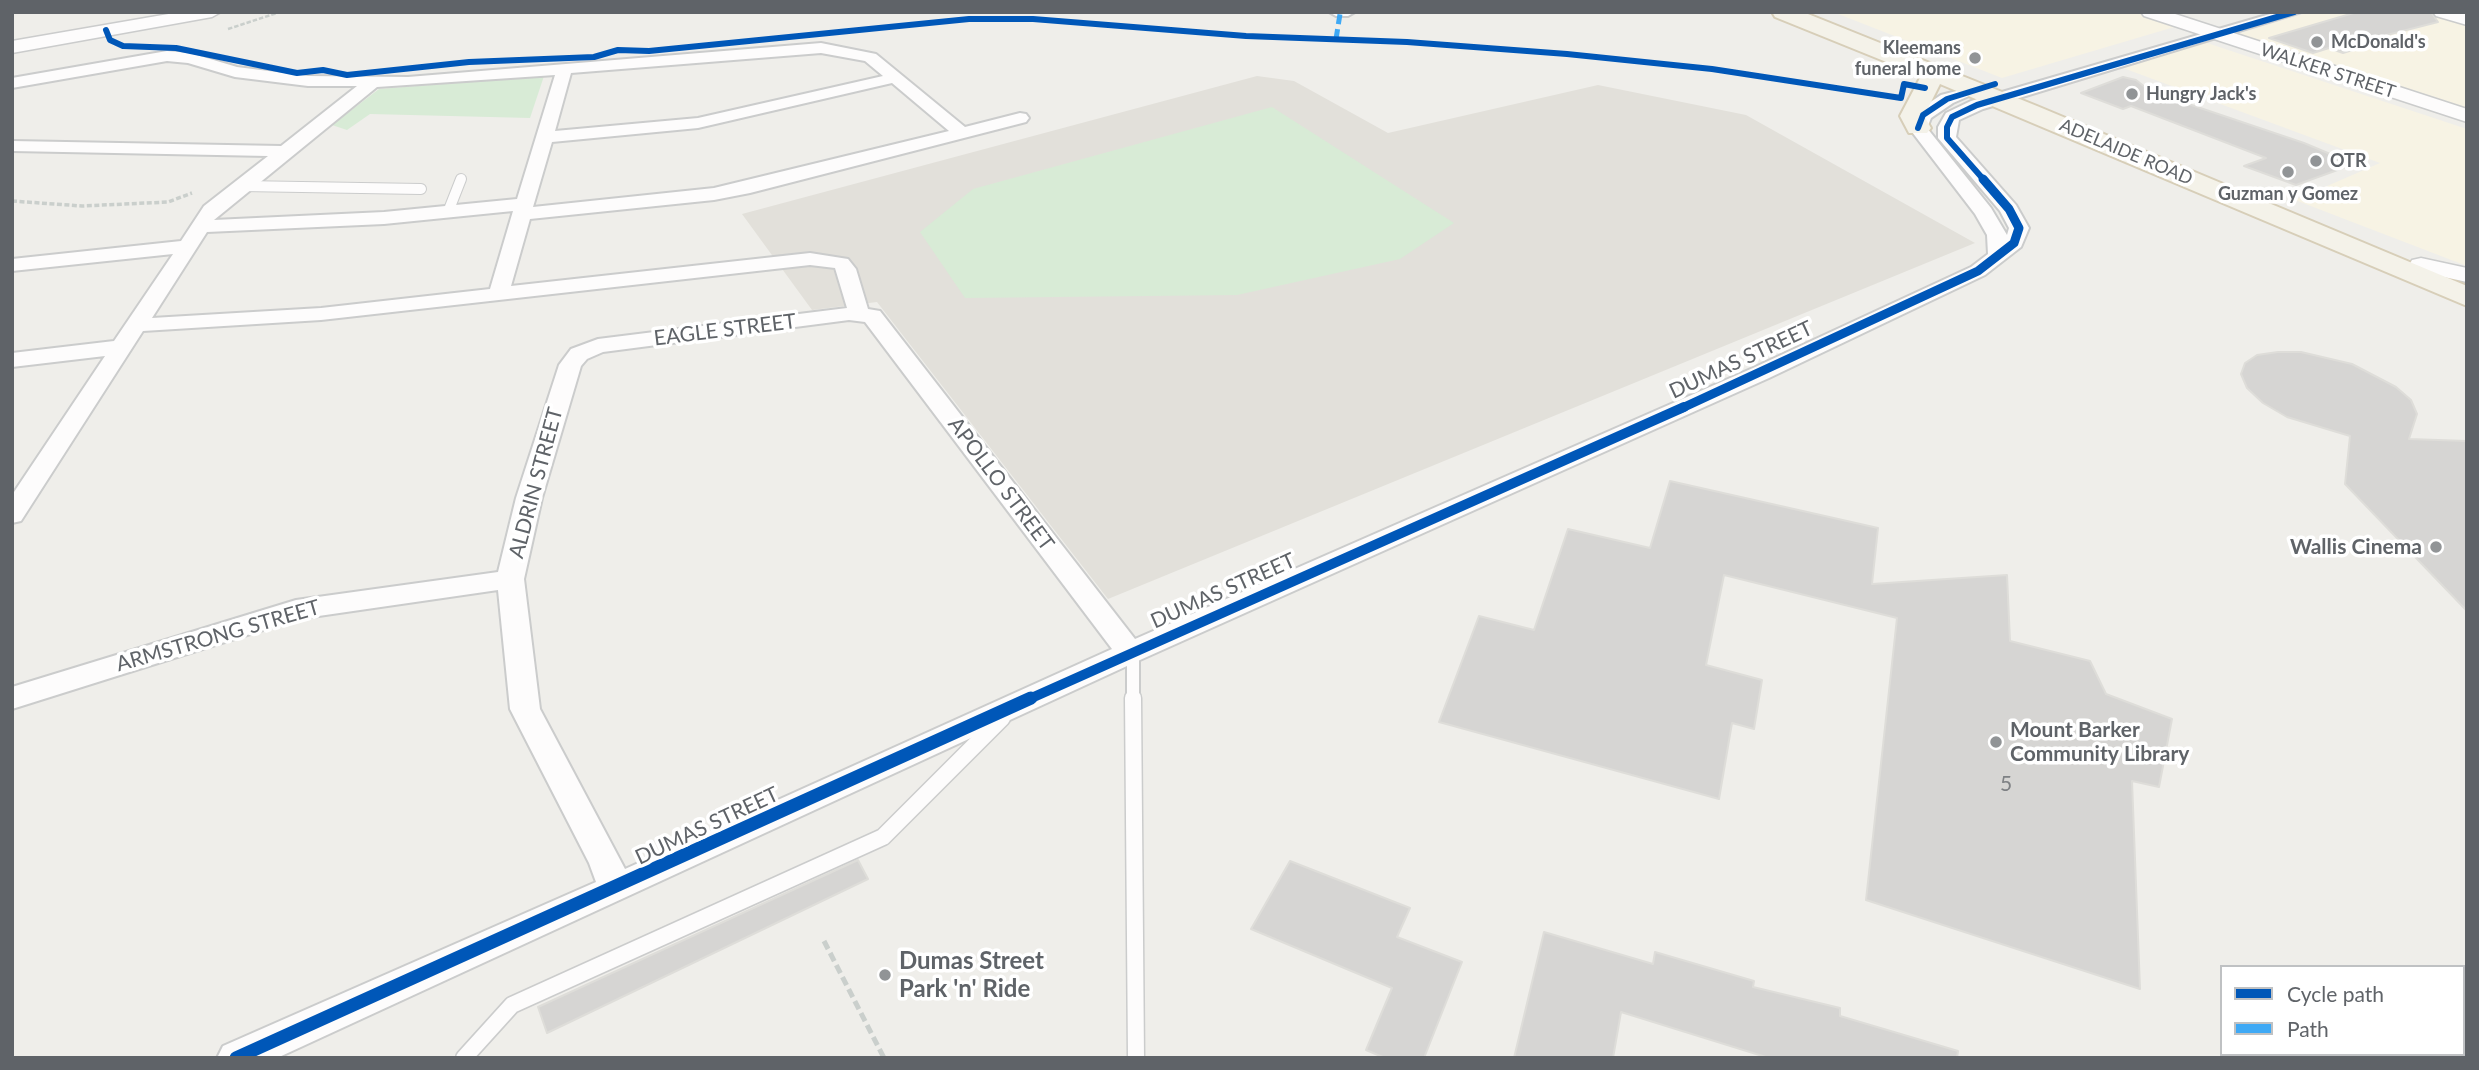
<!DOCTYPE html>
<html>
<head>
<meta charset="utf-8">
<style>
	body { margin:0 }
	#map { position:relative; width:2479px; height:1070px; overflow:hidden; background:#efeeea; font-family:Lato,sans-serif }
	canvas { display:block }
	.frame { position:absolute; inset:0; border:14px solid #5f6368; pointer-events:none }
	.legend { position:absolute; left:2220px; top:965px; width:245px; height:91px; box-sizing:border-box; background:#fff; border:2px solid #bfc1c3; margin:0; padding:9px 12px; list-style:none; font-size:21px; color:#5f6368 }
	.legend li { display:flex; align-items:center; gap:14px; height:35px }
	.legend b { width:35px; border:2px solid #bfc1c3 }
</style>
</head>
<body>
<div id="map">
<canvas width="2479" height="1070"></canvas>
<div class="frame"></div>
<ul class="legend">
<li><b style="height:9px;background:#0057b8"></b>Cycle path</li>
<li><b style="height:9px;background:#3fa9f5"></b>Path</li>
</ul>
</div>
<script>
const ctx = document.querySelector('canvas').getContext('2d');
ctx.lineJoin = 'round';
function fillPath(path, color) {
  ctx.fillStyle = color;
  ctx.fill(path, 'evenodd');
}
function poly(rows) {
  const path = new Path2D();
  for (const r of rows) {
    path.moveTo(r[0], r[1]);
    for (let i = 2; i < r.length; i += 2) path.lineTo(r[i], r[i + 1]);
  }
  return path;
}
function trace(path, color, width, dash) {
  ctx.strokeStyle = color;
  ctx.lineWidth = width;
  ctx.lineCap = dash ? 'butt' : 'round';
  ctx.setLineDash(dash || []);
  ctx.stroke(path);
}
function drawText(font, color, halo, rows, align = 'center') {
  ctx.font = font + ' Lato,sans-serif';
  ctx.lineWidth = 7;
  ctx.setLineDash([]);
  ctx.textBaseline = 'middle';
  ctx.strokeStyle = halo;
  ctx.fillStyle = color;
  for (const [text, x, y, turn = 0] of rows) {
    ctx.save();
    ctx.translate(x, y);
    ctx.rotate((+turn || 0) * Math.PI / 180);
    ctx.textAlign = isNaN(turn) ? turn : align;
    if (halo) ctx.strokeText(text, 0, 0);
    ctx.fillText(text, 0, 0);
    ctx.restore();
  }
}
fillPath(poly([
	[1833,12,2144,12,2181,25,2002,78],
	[2310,12,2447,12,2467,18,2467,109,2238,34],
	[2204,42,2467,129,2467,266,2295,200,2380,163,2123,68]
]), '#f7f3e4');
fillPath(poly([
	[1257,76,1294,81,1388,133,1598,85,1746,115,1975,243,1108,599,877,302,812,310,742,214]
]), '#e2e0da');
fillPath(poly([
	[544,76,530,118,370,114,347,130,332,125,379,89],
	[1272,107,1454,223,1400,259,1237,295,965,298,920,232,973,189]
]), '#d8ebd6');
const building = poly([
	[2357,12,2431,12,2438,22,2379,37,2387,39,2343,53,2329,48,2313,53,2269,38,2357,12],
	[2123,77,2136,80,2150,91,2304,143,2354,164,2296,185,2244,166,2266,158,2131,106,2123,109,2081,93,2123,77],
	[2278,352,2301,352,2352,364,2396,387,2411,400,2417,414,2409,439,2467,441,2467,611,2345,484,2350,436,2287,417,2263,403,2247,388,2241,374,2245,363,2257,355,2278,352],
	[1670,481,1878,528,1872,584,2007,575,2010,641,2090,661,2106,694,2172,719,2159,787,2132,781,2140,989,1866,900,1897,618,1724,575,1706,665,1762,680,1754,729,1732,723,1719,799,1439,722,1479,616,1534,630,1568,529,1650,548,1670,481],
	[858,860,868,879,547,1033,538,1007,858,860],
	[1290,861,1410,908,1397,937,1462,962,1424,1058,1385,1058,1366,1050,1392,988,1251,929,1290,861],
	[1544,932,1653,964,1655,952,1754,981,1753,987,1840,1008,1840,1016,1958,1051,1957,1058,1769,1058,1621,1012,1613,1058,1514,1058,1544,932]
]);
fillPath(building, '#d6d5d3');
trace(building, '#deddd9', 2);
const serviceFar2 = poly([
	[242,186,421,189],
	[448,212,461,179]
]);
const serviceFar1 = poly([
	[1133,652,1133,700]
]);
const service = poly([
	[1133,698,1136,1058],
	[464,1058,512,1005,883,837,1002,718]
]);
const minor = poly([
	[1329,12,1355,12,1348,16,1336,16,1329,12],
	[2277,12,2301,12,1983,109,1959,120,1956,137,2016,205,2029,228,2021,247,1985,275,1769,378,1140,660,277,1058,217,1058,223,1046,596,882,589,863,510,709,498,590,298,619,12,709,12,687,296,600,498,572,516,498,559,365,571,349,598,339,847,308,835,268,810,265,321,320,143,331,21,521,12,523,12,495,105,356,12,367,12,353,114,341,173,254,12,271,12,259,181,241,204,206,268,156,12,151,12,141,281,146,357,86,308,86,235,77,188,63,167,61,12,88,12,78,167,51,190,53,237,67,308,76,408,77,821,43,876,54,965,127,1020,113,1026,114,1029,118,1026,122,750,193,714,200,530,219,511,286,810,253,848,259,856,269,868,309,880,311,1135,639,1753,368,1971,267,1988,254,1987,235,1975,214,1909,128,1917,111,1941,95,1968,88,1976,93,1953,103,1931,118,1927,128,1991,208,2007,235,2009,228,2000,211,1938,138,1938,127,1946,113,1971,101,2277,12],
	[821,53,865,61,883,76,698,118,555,131,571,73,821,53],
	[555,75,517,199,384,212,214,220,377,87,555,75],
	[892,83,949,131,714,188,533,207,552,142,698,128,892,83],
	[513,211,490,289,321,308,152,318,207,232,384,224,513,211],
	[849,320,865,322,1112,649,625,869,540,709,524,579,542,498,581,366,587,359,603,352,849,320]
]);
const tertiary = poly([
	[180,12,221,12,212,17,12,53,12,41,180,12],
	[2141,12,2169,12,2467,109,2467,122,2144,16,2141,12],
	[2433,12,2467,14,2467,25,2436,16,2433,12],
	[2421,258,2467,268,2467,282,2412,270,2409,265,2412,260,2421,258]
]);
const primary = poly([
	[1772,12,1803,12,2037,106,2467,286,2467,306,1940,84,1924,116,1931,128,1927,133,1909,133,1900,116,1921,76,1775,17,1772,12]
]);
trace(serviceFar2, '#cbcccc', 12);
trace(serviceFar1, '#cbcccc', 16);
trace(service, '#cbcccc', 19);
trace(minor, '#cbcccc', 4);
trace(tertiary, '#cbcccc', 3);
trace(primary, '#d7ceb8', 4);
trace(poly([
	[340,12,349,12],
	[228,29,280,12]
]), '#cacfcc', 2.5, [4.5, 2]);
trace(poly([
	[12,201,82,206,168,202,192,193]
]), '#cacfcc', 3.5, [5, 2.5]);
trace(poly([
	[824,941,884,1058]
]), '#cacfcc', 5, [9, 4.5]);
trace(serviceFar2, '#fdfcfc', 10);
trace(serviceFar1, '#fdfcfc', 12);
trace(service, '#fdfcfc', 16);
fillPath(minor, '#fdfcfc');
fillPath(tertiary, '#fdfcfc');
fillPath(primary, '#f4f2e9');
trace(poly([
	[1336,39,1340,14]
]), '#3fa9f5', 5, [10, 5]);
trace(poly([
	[106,30,110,40,123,46,176,48,297,73,323,70,347,75,469,62,594,57,618,50,649,51,969,19,1033,19,1246,36,1407,42,1567,54,1712,69,1901,98,1904,84,1925,88],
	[1918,128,1923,115,1947,99,1995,84],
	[1984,180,1947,138,1947,127,1952,117,1977,105,2294,12]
]), '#0057b8', 6);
trace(poly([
	[1680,409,1978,271,2014,243,2019,228,2009,209,1983,179]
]), '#0057b8', 9);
trace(poly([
	[1027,700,1684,407]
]), '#0057b8', 10);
trace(poly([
	[236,1058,1031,698]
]), '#0057b8', 13);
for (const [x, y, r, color] of [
	[2317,42,7,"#919496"],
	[1975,58,7,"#919496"],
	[2132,94,7,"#919496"],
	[2316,161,7,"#919496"],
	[2288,172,7,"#919496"],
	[2436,547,7,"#919496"],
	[1996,742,7,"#919496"],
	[885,975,7,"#919496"]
]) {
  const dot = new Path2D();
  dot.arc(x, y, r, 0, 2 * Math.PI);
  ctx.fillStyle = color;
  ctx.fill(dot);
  trace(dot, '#fff', 2.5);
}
drawText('bold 18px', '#5f6368', '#fff', [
	["McDonald's",2331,42],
	["Kleemans",1961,48,"right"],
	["funeral home",1961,69,"right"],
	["Hungry Jack's",2146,94],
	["OTR",2330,161],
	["Guzman y Gomez",2288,194,"center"]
], 'left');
drawText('18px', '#5f6368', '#fff', [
	["WALKER STREET",2328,71,18],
	["ADELAIDE ROAD",2126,152,23]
]);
drawText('21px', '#5f6368', '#fff', [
	["EAGLE STREET",725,330,-7],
	["DUMAS STREET",1741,360,-25],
	["ALDRIN STREET",536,483,-75],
	["APOLLO STREET",1001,484,53],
	["DUMAS STREET",1223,591,-24],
	["ARMSTRONG STREET",218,636,-16],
	["DUMAS STREET",707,826,-25]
]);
drawText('bold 21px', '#5f6368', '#fff', [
	["Wallis Cinema",2422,547],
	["Mount Barker",2010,730,"left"],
	["Community Library",2010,754,"left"]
], 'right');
drawText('21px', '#7e8184', null, [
	["5",2006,784]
]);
drawText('bold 24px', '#5f6368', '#fff', [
	["Dumas Street",899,961],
	["Park 'n' Ride",899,989]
], 'left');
</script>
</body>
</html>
